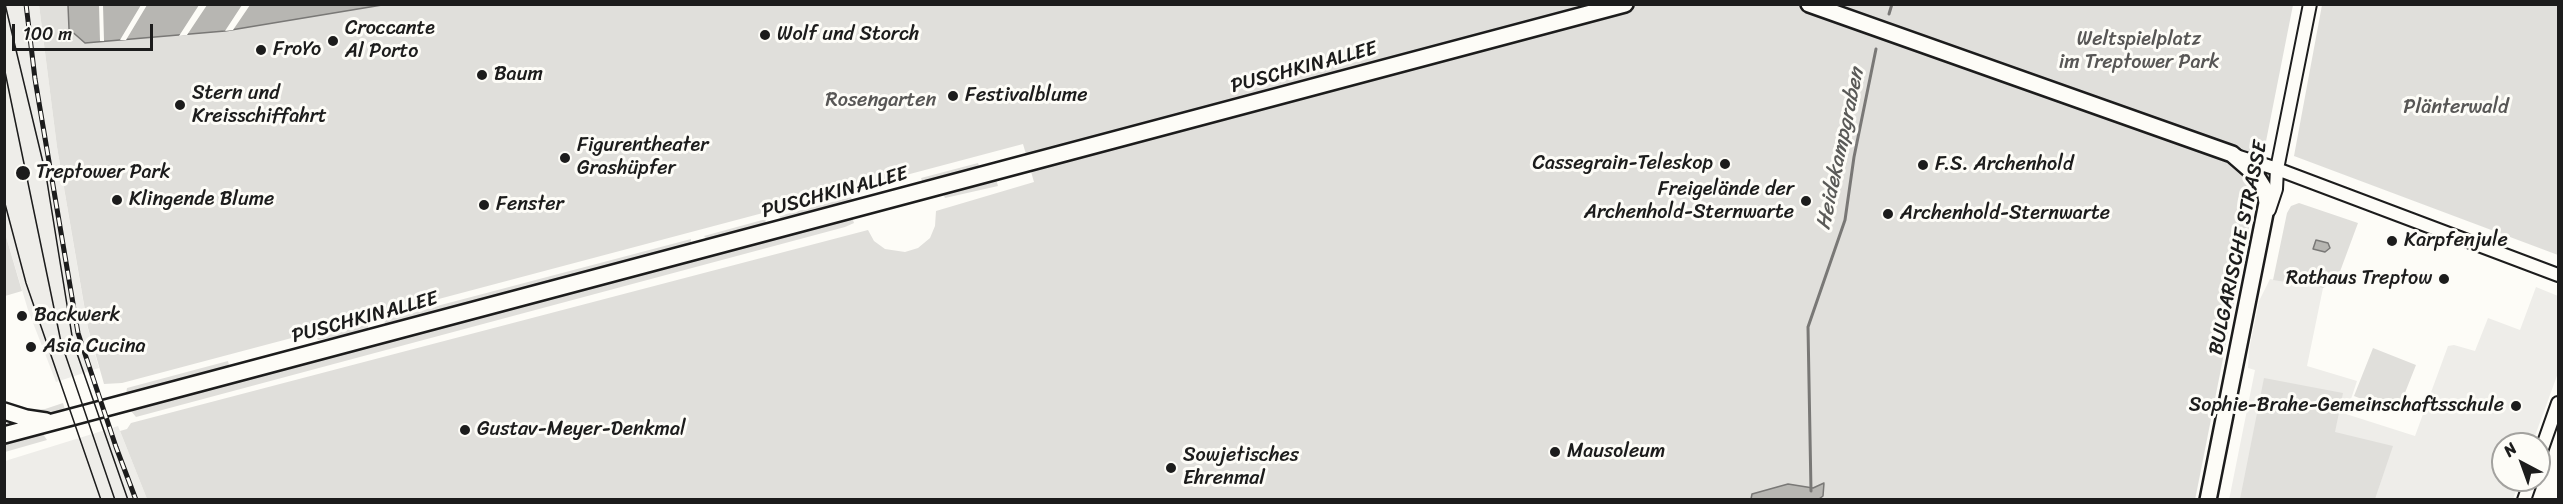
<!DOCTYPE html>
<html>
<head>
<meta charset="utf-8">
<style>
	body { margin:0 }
	#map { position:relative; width:2563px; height:504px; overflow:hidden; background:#fdfcf7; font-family:Sriracha,sans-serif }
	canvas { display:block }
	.frame { position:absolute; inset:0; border:6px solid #1c1c1c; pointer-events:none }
	.north { position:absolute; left:2491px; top:432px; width:60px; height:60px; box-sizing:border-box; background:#fdfcf7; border:2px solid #a3a29f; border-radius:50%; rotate:319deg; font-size:16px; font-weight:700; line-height:24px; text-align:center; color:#1c1c1c }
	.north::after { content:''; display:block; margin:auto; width:21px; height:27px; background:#1c1c1c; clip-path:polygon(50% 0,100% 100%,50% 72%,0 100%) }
	.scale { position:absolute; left:12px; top:24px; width:141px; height:27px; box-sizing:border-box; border:3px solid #1c1c1c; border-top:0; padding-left:8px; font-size:18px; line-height:21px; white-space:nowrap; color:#1c1c1c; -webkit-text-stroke:4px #fdfcf7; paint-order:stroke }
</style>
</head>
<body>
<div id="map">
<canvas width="2563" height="504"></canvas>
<div class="frame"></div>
<div class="north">N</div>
<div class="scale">100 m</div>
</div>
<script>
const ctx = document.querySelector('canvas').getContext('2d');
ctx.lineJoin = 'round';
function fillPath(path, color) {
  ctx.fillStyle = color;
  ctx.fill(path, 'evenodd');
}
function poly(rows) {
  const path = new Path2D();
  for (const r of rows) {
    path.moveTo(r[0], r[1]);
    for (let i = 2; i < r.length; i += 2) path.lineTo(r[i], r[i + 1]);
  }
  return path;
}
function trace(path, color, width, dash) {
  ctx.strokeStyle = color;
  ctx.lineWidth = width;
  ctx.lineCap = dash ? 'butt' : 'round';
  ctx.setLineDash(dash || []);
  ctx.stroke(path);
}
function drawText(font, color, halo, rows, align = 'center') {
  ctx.font = font + ' Sriracha,sans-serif';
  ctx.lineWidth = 6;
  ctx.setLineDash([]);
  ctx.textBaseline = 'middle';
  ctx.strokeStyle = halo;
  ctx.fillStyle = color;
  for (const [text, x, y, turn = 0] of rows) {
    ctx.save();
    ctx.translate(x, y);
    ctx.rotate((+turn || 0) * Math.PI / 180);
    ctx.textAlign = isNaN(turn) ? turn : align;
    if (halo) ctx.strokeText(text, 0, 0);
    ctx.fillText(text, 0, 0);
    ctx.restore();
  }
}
fillPath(poly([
	[4,5,39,5,57,147,88,329,99,368,56,382,28,310,5,233],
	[2270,279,2323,288,2307,366,2357,381,2346,414,2415,436,2448,346,2454,345,2475,351,2488,318,2520,330,2536,287,2558,296,2558,373,2532,444,2503,444,2503,480,2520,480,2513,499,2229,500,2255,370,2248,368,2249,350,2259,301],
	[118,426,147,499,5,500,5,461]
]), '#eeede9');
fillPath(poly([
	[382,4,2293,5,2195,500,147,499,120,431,127,429,131,423,868,230,874,241,885,249,905,252,918,248,930,238,935,226,936,211,1034,182,1023,144,122,383,104,384,88,328,57,147,39,5,68,5,69,29,100,41,225,31],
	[2322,5,2558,5,2558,255,2294,156],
	[978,163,980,169,923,184,921,178],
	[996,179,998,186,945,198,943,193],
	[851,197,853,203,783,221,779,216],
	[2299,203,2358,223,2335,285,2330,283,2323,288,2273,280,2287,213,2291,206],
	[852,217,854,223,845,227,136,417,131,411],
	[766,219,765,226,708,241,704,236],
	[5,233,22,291,5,296,4,296],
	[691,239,691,246,386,327,384,320],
	[368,324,368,331,318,340,317,338],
	[2373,348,2416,365,2397,413,2354,396],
	[228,361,229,365,215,371,126,394,127,388],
	[2264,378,2343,393,2335,432,2393,446,2375,499,2240,499],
	[63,403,65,410,43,414,31,414,5,404,21,406,30,410,45,409],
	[43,434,47,440,5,452,5,444]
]), '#e0dfdb');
const water = poly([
	[68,5,382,5,225,31,85,43,69,29,68,5],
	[2316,240,2328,243,2330,248,2325,252,2313,249,2316,240],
	[1824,483,1823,496,1819,499,1751,499,1752,494,1788,484,1813,488,1824,483]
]);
fillPath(water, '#b7b6b2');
trace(water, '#797876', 1.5);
fillPath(poly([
	[99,5,103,5,104,41,100,41],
	[141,5,147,5,126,40,120,40],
	[199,5,207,5,187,35,179,36],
	[242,5,250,5,233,30,225,31]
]), '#fdfcf7');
trace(poly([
	[1889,14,1892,4],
	[1811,491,1808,327,1845,220,1854,157,1876,49]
]), '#797876', 3);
const minor = poly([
	[2236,156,2277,169,2558,275],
	[2269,210,2276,189,2277,169,2310,4],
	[2539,457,2558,403],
	[2524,500,2531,480]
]);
const major = poly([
	[1809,4,2232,154,2255,174,2265,190,2267,203,2208,500],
	[4,411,26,418,46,421],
	[4,435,1625,4]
]);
trace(minor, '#1c1c1c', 16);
trace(major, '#1c1c1c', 20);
trace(minor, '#fdfcf7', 12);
trace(major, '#fdfcf7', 15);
trace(poly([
	[5,4,46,175,73,342,128,500],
	[4,67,61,342,115,500],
	[4,200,26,283,101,500]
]), '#1c1c1c', 1.5);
const rail = poly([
	[26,4,35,79,78,333,116,447,136,500]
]);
trace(rail, '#1c1c1c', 5);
trace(rail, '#fdfcf7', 3, [9]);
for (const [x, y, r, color] of [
	[765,35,6,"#1c1c1c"],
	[333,41,6,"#1c1c1c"],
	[261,50,6,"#1c1c1c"],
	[482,75,6,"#1c1c1c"],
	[953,96,6,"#1c1c1c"],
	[180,105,6,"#1c1c1c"],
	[565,158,6,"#1c1c1c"],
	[1725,164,6,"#1c1c1c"],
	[1923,165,6,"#1c1c1c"],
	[23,173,8,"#1c1c1c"],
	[117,200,6,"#1c1c1c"],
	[1806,201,6,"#1c1c1c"],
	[484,205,6,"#1c1c1c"],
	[1888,214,6,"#1c1c1c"],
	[2392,241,6,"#1c1c1c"],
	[2444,279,6,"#1c1c1c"],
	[22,316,6,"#1c1c1c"],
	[31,347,6,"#1c1c1c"],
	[2516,406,6,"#1c1c1c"],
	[465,430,6,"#1c1c1c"],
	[1555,452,6,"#1c1c1c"],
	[1171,468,6,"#1c1c1c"]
]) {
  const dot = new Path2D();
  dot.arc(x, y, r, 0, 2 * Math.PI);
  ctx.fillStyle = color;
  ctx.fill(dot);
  trace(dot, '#fdfcf7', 2);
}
drawText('20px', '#1c1c1c', '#fdfcf7', [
	["Croccante",345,29],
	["Al Porto",345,52],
	["Wolf und Storch",777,35],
	["FroYo",273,50],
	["Baum",494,75],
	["Stern und",192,94],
	["Kreisschiffahrt",192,117],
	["Festivalblume",965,96],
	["Figurentheater",577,146],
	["Grashüpfer",577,169],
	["Cassegrain-Teleskop",1713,164,"right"],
	["F.S. Archenhold",1935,165],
	["Treptower Park",36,173],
	["Freigelände der",1794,190,"right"],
	["Archenhold-Sternwarte",1794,213,"right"],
	["Klingende Blume",129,200],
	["Fenster",496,205],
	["Archenhold-Sternwarte",1900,214],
	["Karpfenjule",2404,241],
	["Rathaus Treptow",2432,279,"right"],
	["Backwerk",34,316],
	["Asia Cucina",43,347],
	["Sophie-Brahe-Gemeinschaftsschule",2504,406,"right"],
	["Gustav-Meyer-Denkmal",477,430],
	["Mausoleum",1567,452],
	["Sowjetisches",1183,456],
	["Ehrenmal",1183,479]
], 'left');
drawText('20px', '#575655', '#fdfcf7', [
	["Weltspielplatz",2139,40],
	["im Treptower Park",2139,63],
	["Rosengarten",881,101],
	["Plänterwald",2456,108]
]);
drawText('20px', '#1c1c1c', '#fdfcf7', [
	["PUSCHKINALLEE",1304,68,-15],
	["PUSCHKINALLEE",835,193,-15],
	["BULGARISCHE STRASSE",2239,248,-78],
	["PUSCHKINALLEE",365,318,-15]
]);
drawText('italic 21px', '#5a5a58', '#fdfcf7', [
	["Heidekampgraben",1841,149,-78]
]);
</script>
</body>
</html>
